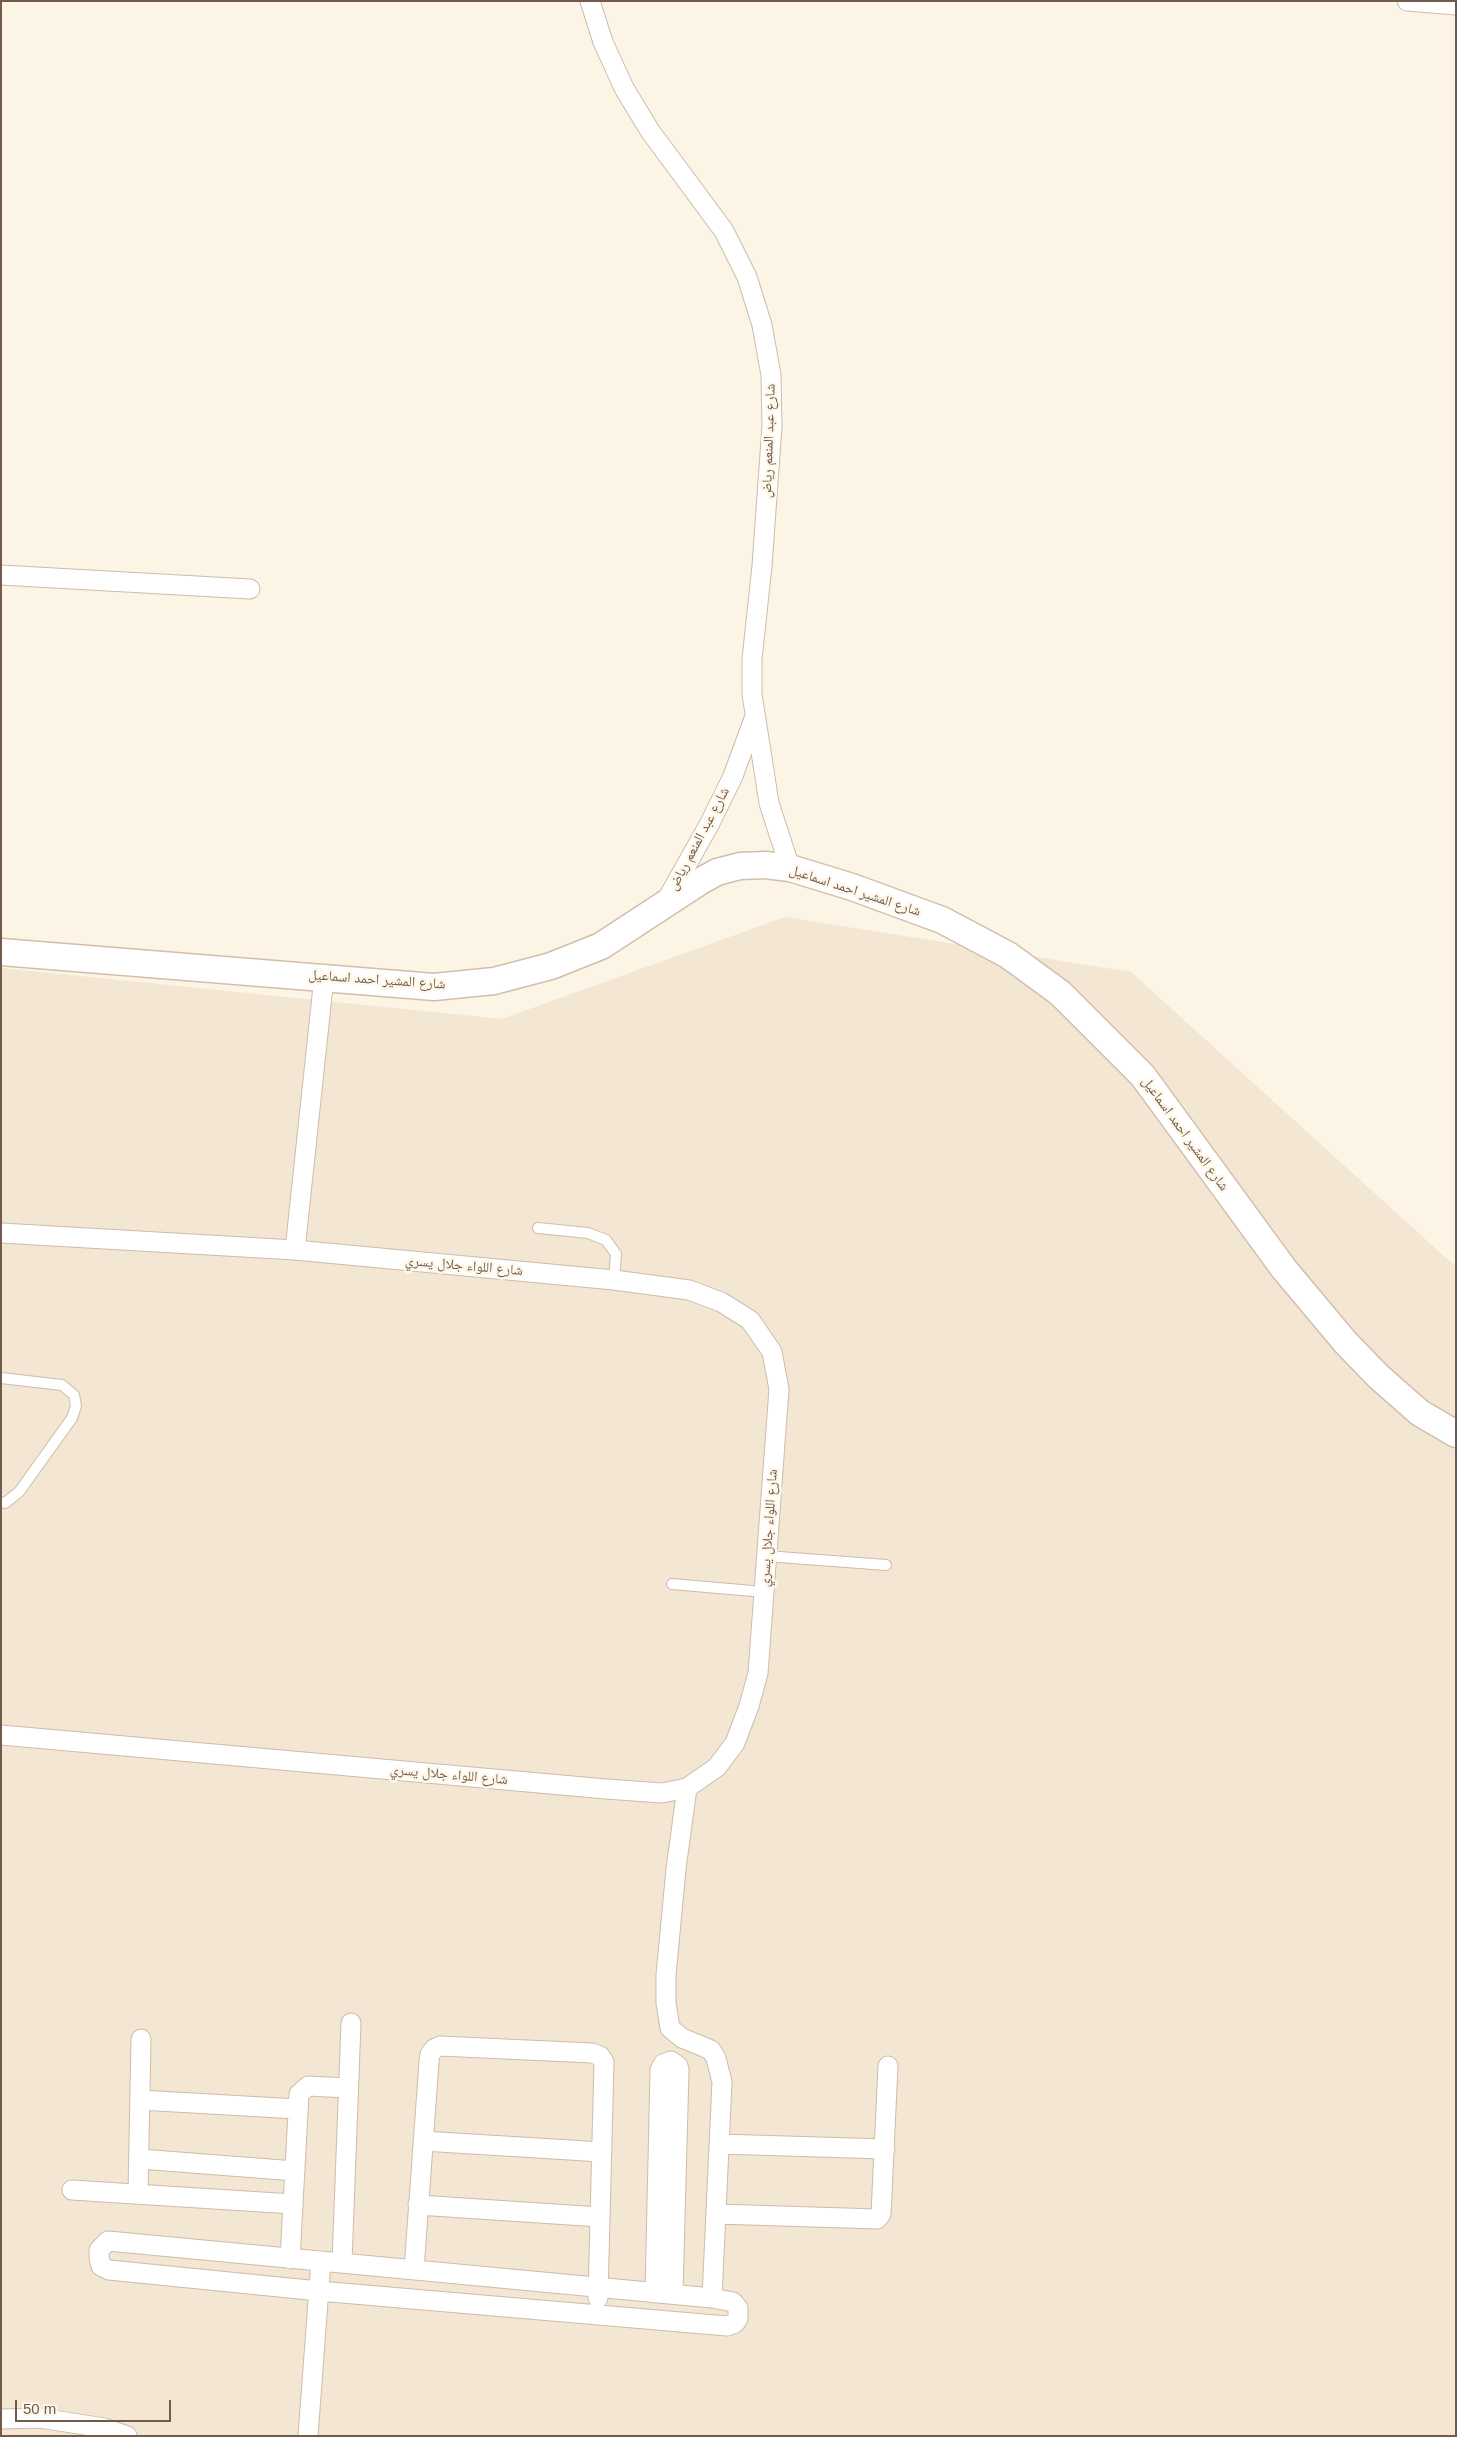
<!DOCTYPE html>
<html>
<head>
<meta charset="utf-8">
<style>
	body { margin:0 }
	#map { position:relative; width:1457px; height:2437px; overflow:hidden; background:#fcf4e5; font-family:Arial,sans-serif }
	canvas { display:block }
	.frame { position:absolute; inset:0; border:2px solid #735b4b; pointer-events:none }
	.scale { position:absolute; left:15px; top:2400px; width:156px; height:22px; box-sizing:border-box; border:2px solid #735b4b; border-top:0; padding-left:6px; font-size:15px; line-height:18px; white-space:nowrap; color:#735b4b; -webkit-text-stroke:4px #fef8eb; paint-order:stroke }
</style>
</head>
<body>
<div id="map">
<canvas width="1457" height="2437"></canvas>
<div class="frame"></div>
<div class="scale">50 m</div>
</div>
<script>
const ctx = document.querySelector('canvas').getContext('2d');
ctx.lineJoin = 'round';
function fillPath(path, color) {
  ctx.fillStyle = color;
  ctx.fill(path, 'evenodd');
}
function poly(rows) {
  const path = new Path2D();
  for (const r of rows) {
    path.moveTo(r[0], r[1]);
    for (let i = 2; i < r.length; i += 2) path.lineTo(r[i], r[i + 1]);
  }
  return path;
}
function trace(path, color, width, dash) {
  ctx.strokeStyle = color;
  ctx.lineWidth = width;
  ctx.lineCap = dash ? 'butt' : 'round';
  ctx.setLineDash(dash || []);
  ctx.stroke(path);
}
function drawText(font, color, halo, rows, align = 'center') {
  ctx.font = font + ' Arial,"Noto Naskh Arabic",sans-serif';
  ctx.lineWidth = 5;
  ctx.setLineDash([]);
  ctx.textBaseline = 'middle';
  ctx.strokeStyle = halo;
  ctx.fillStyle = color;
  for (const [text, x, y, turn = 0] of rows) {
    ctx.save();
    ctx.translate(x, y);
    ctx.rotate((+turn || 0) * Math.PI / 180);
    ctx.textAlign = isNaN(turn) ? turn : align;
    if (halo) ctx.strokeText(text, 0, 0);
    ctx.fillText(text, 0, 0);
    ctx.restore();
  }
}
fillPath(poly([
	[785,917,1131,972,1456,1267,1456,2436,1,2436,1,968,502,1019]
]), '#f3e6d3');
const lane = poly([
	[538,1228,588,1233,606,1240,616,1254,614,1280],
	[1,1378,62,1385,74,1395,76,1406,72,1418,19,1492,5,1503,1,1502],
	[766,1556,886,1565],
	[672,1584,764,1592]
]);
const street = poly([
	[590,1,603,42,624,88,650,131,724,231,747,277,762,325,771,375,772,426,762,566,752,659,752,694,769,803,790,868],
	[1407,1,1456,5],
	[1,575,250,589],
	[665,903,710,823,733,776,754,719],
	[1,1233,295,1250,614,1280,689,1290,721,1302,750,1320,772,1352,779,1389,758,1673,749,1706,735,1743,717,1767,687,1788,662,1793,606,1789,1,1735],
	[295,1250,324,977],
	[687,1788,676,1869,666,1975,666,2003,670,2028,682,2038,711,2050,716,2058,722,2082,712,2298],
	[140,2100,297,2109],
	[423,2141,602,2152],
	[719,2144,885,2149],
	[140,2159,295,2171],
	[72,2190,293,2204],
	[138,2193,141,2039],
	[418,2205,600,2217],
	[717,2214,877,2219,881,2214,888,2066],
	[108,2241,712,2298,733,2302,738,2308,738,2318,735,2323,727,2326,319,2291,109,2270,101,2266,99,2258,99,2250,108,2241],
	[290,2259,299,2094,308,2086,348,2088],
	[342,2262,351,2023],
	[414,2270,429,2062,430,2054,434,2049,440,2046,592,2053,600,2056,604,2062,598,2298],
	[655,2293,660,2070,663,2064,671,2061,678,2066,679,2070,673,2294],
	[1,2419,40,2418,104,2428,127,2436],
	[308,2436,321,2261]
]);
const secondary = poly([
	[1,952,434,987,494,981,551,966,601,946,699,882,717,872,740,866,765,865,790,868,852,887,942,920,1008,955,1060,993,1143,1076,1284,1269,1346,1343,1379,1377,1420,1413,1456,1434]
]);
trace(lane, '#cdbcab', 12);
trace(street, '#cdbcab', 21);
trace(secondary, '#d2beab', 29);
trace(lane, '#fff', 10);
trace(street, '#fff', 19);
trace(secondary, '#fff', 26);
drawText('14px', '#735b4b', '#fef8eb', [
	["شارع عبد المنعم رياض",769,441,-88],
	["شارع عبد المنعم رياض",699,839,-62],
	["شارع المشير احمد اسماعيل",855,891,18],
	["شارع المشير احمد اسماعيل",377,980,4],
	["شارع المشير احمد اسماعيل",1185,1134,54],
	["شارع اللواء جلال يسري",464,1266,5],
	["شارع اللواء جلال يسري",769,1528,-86],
	["شارع اللواء جلال يسري",449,1775,5]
]);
</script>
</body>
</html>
